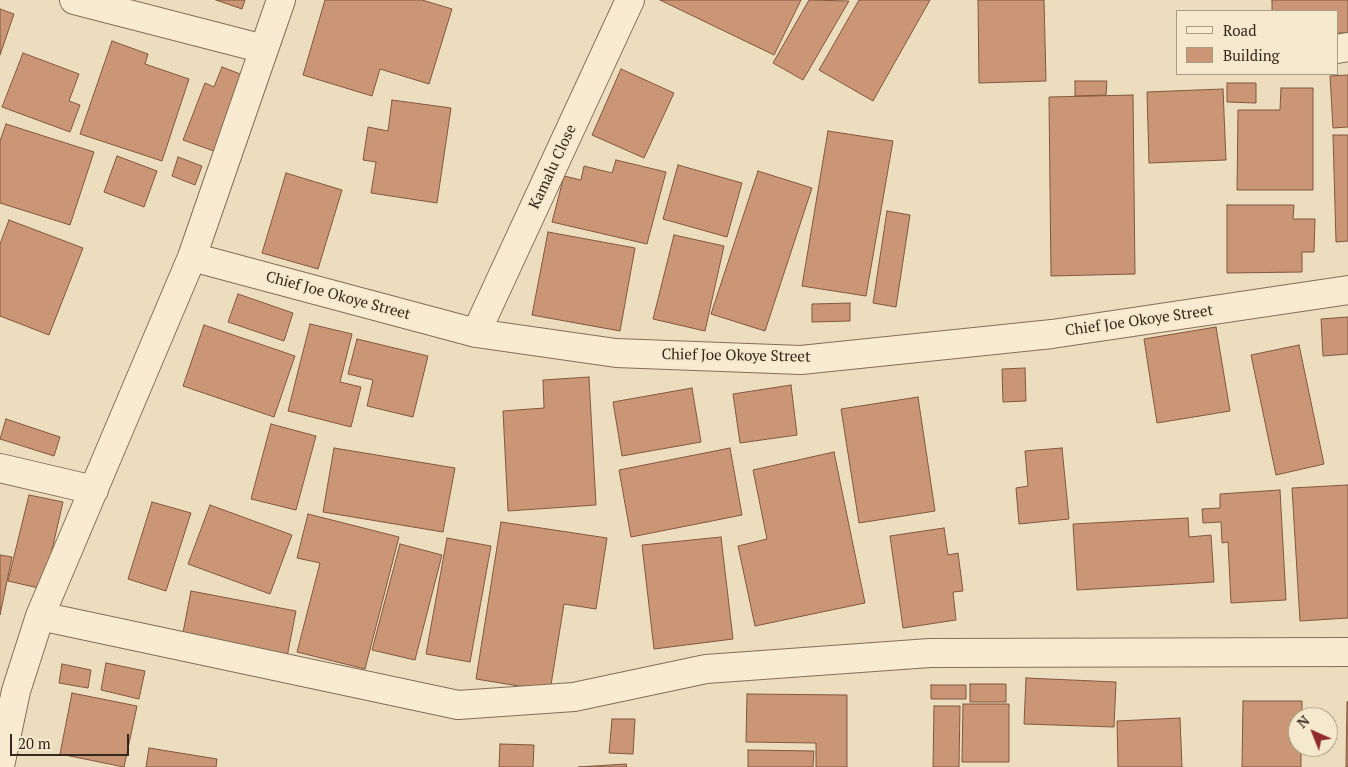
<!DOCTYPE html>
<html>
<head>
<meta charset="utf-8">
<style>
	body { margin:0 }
	#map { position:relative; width:1348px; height:767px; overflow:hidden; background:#ecddbe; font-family:"PT Serif",serif }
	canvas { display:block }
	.legend { position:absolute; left:1176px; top:10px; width:162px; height:65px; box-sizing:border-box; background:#f4e8cd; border:1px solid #a79b86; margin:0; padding:6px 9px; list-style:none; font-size:15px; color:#34271c }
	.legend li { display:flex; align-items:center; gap:10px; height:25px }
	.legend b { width:25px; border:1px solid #a79b86 }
	.north { position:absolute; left:1288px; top:707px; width:50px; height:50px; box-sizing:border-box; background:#f4e8cd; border:1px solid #a79b86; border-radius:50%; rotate:316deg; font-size:14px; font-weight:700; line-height:20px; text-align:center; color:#34271c }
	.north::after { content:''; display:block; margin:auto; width:18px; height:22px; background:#92292d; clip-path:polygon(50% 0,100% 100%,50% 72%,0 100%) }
	.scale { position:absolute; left:10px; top:734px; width:119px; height:22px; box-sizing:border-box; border:2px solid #34271c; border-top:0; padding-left:6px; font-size:15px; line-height:18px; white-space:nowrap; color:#34271c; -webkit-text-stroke:4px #f4e8cd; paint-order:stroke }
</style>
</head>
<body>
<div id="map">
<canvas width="1348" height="767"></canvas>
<ul class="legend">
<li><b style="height:6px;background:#f8ebd1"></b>Road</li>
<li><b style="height:14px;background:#ca9675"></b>Building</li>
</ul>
<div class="north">N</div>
<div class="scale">20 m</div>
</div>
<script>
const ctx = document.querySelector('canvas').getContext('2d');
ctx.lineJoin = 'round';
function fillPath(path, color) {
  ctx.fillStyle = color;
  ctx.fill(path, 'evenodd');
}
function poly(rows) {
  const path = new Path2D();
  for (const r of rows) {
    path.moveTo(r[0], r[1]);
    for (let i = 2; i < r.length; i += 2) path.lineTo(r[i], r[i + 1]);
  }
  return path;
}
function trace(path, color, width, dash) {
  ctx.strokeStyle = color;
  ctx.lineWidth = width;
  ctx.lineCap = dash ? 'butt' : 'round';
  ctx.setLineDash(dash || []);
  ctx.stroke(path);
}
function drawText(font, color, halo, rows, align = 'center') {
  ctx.font = font + ' "PT Serif",serif';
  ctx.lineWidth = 4;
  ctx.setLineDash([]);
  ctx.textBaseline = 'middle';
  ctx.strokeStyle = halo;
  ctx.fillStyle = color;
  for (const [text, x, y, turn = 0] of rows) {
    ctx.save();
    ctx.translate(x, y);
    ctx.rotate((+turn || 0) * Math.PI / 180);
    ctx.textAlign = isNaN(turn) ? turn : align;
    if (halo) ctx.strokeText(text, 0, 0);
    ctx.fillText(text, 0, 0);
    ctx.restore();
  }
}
const building = poly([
	[216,0,245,0,242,9,216,0],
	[325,0,422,0,452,9,429,84,380,69,372,96,303,75,325,0],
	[660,0,801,0,774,55,660,0],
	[809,0,849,1,803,80,773,63,809,0],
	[859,0,930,0,873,101,819,70,859,0],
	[978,0,1044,0,1046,81,979,83,978,0],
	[1272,0,1348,0,1348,33,1337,33,1337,11,1272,11,1272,0],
	[0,9,14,14,0,55,0,9],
	[112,41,148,54,145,64,189,79,162,161,80,134,112,41],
	[23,53,79,74,69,101,80,105,70,132,2,107,23,53],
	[222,67,243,75,214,151,183,140,205,83,214,87,222,67],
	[621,69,674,93,644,158,592,135,621,69],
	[1348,75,1348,127,1333,128,1330,76,1348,75],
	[1075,81,1107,81,1106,95,1075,96,1075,81],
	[1227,83,1256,83,1256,103,1227,102,1227,83],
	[1281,88,1313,88,1313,190,1237,190,1238,110,1280,110,1281,88],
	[1223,89,1226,160,1149,163,1147,92,1223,89],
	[1133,95,1135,274,1051,276,1049,97,1133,95],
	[392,100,451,108,437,203,371,193,376,162,363,160,368,127,388,131,392,100],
	[6,124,94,152,70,225,0,203,0,141,6,124],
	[828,131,893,141,866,296,802,286,828,131],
	[1333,135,1348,135,1348,241,1336,242,1333,135],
	[117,156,157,171,144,207,104,192,117,156],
	[178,157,202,166,195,185,172,176,178,157],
	[616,160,666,172,647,244,552,222,564,176,581,180,584,166,612,173,616,160],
	[678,165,742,183,727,237,663,219,678,165],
	[758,171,812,188,765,331,711,314,758,171],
	[286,173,342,190,318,269,262,253,286,173],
	[1227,205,1294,205,1293,219,1315,219,1314,252,1302,252,1302,272,1227,273,1227,205],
	[887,211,910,215,896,307,873,303,887,211],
	[9,220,83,248,49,335,0,316,0,244,9,220],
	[548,232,635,248,620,331,532,315,548,232],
	[674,235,724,246,705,331,653,319,674,235],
	[238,294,293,313,284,341,228,322,238,294],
	[850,303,850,321,812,322,812,304,850,303],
	[1348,317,1348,354,1323,356,1321,319,1348,317],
	[310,324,352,334,340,382,361,387,351,427,288,411,310,324],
	[204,325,295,356,274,417,183,386,204,325],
	[1216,327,1230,411,1157,423,1144,339,1216,327],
	[357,339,428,356,413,417,367,406,373,380,348,374,357,339],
	[1299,345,1324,464,1276,475,1251,355,1299,345],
	[1025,368,1026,401,1003,402,1002,369,1025,368],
	[589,377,596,505,508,511,503,411,544,408,543,380,589,377],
	[791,385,797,435,740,443,733,394,791,385],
	[692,388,701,442,622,456,613,402,692,388],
	[918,397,935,511,859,523,841,409,918,397],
	[6,419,60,437,54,456,0,439,6,419],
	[271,424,316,436,296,510,251,499,271,424],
	[334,448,455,468,443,532,323,512,334,448],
	[730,448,742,515,631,537,619,470,730,448],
	[1062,448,1069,519,1019,524,1016,488,1028,486,1025,451,1062,448],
	[834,452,865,603,755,626,738,546,767,539,753,470,834,452],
	[1348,485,1348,618,1300,621,1292,488,1348,485],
	[1280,490,1286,600,1231,603,1228,542,1222,543,1221,522,1203,523,1202,509,1220,508,1220,494,1280,490],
	[29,495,63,502,43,589,8,581,29,495],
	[152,502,191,513,166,591,128,579,152,502],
	[210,505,292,535,270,594,188,564,210,505],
	[308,514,399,537,365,669,297,652,320,563,297,558,308,514],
	[1188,518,1189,537,1211,535,1214,582,1077,590,1073,524,1188,518],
	[501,522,607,538,596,609,564,604,550,691,476,679,501,522],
	[944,528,948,555,958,553,963,591,953,592,956,620,903,628,890,536,944,528],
	[721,537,733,639,654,649,642,545,721,537],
	[447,538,491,546,470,662,426,654,447,538],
	[400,544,442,555,415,660,372,650,400,544],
	[0,555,12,557,0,615,0,555],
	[191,591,296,611,286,662,181,643,191,591],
	[106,663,145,671,139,699,101,690,106,663],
	[62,664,91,670,88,688,59,683,62,664],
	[1026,678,1116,682,1114,727,1024,724,1026,678],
	[970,684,1006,684,1006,702,970,702,970,684],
	[931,685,966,685,966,699,931,699,931,685],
	[72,693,137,706,124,767,60,754,72,693],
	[747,694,847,695,847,767,816,767,816,743,746,742,747,694],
	[1243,701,1302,701,1302,717,1298,717,1298,747,1301,747,1301,767,1242,767,1243,701],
	[1347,702,1348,702,1348,767,1346,767,1347,702],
	[963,704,1009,704,1009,762,962,762,963,704],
	[934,706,960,706,959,767,933,767,934,706],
	[1180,718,1182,767,1118,767,1117,721,1180,718],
	[612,719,635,719,633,754,609,753,612,719],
	[500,744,534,745,533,767,499,767,500,744],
	[149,748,217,759,216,767,146,767,149,748],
	[748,750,814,751,813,767,748,767,748,750],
	[626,764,627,767,578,767,626,764]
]);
fillPath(building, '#ca9675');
trace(building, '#83573e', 1);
const minor = poly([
	[74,0,264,49],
	[1337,49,1348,47],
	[192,257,476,333,616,353,801,360,1052,334,1348,290],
	[476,333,630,0],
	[0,468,94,490],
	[40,616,458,705,574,697,706,669,930,653,1348,652],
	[0,766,16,691,40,616,192,257,281,0]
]);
trace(minor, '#846e57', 30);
trace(minor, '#f8ebd1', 28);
drawText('15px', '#34271c', '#f4e8cd', [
	["Kamalu Close",553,167,-65],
	["Chief Joe Okoye Street",338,296,15],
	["Chief Joe Okoye Street",1139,321,-8],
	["Chief Joe Okoye Street",736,356,1]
]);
</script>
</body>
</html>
